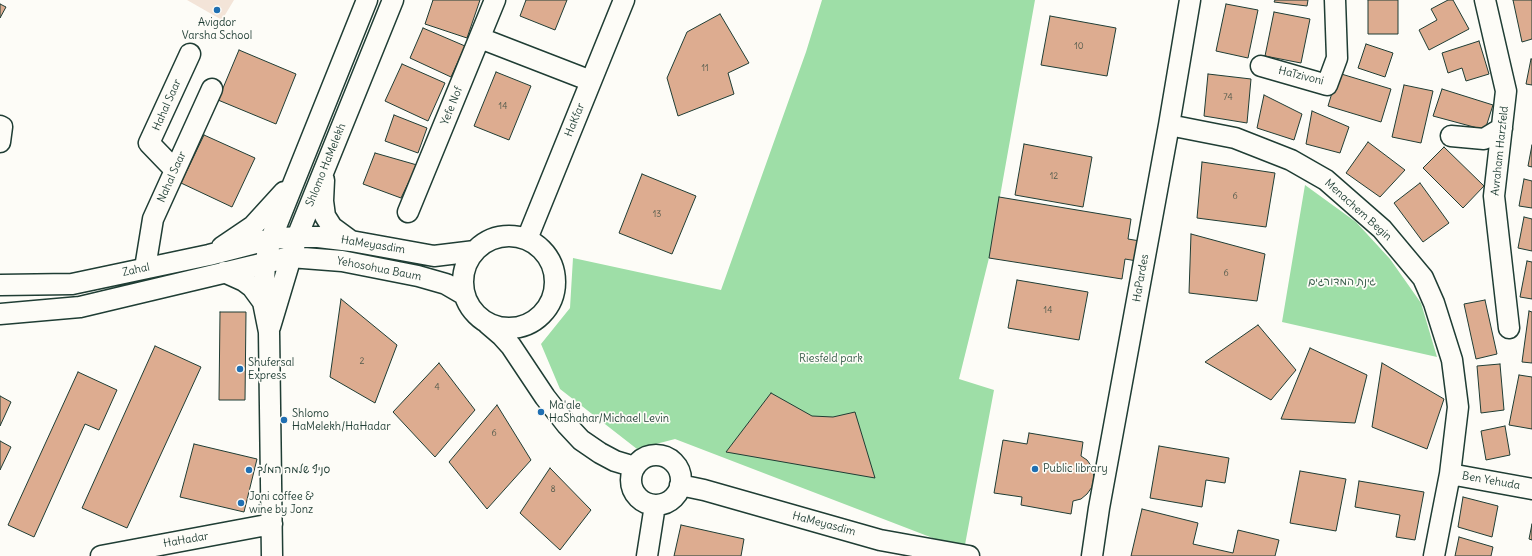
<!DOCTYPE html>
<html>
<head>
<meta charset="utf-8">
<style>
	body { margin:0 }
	canvas { display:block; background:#fdfcf7 }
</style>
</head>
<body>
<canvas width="1532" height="556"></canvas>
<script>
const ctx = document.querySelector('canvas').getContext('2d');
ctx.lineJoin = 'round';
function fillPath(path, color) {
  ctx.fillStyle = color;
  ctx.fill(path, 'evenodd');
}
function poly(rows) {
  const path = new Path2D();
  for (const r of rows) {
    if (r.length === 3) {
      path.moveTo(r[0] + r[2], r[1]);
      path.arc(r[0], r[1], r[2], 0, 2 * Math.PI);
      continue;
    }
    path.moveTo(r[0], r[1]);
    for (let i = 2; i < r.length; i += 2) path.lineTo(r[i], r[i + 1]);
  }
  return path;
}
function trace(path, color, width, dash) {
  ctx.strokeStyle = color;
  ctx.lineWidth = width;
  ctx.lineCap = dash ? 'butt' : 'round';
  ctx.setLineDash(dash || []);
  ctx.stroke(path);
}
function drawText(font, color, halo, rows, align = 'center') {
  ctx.font = font + ' Delius,"Playpen Sans Hebrew",sans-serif';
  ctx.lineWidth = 3.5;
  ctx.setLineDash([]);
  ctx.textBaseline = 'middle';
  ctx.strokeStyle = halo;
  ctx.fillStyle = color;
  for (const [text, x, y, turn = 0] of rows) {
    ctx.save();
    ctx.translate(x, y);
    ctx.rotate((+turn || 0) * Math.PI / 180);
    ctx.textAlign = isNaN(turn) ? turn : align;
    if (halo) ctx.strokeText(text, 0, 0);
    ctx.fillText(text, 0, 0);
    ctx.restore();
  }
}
fillPath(poly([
	[187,0,234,0,222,20]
]), '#f3e4d8');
fillPath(poly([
	[822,0,1035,0,989,258,959,379,994,390,964,550,675,439,637,449,560,389,541,344,570,308,573,258,721,290,806,52],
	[1305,185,1356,222,1390,259,1421,303,1437,357,1282,322]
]), '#9edea7');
const building = poly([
	[433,0,480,0,467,38,425,24,433,0],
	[526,0,567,0,555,30,520,16,526,0],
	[1275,0,1308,0,1307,6,1274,2,1275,0],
	[1368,0,1398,0,1398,34,1368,34,1368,0],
	[1448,0,1453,0,1469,29,1429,50,1419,30,1437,20,1431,9,1448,0],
	[1513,0,1532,0,1532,39,1522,42,1513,0],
	[0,4,6,7,0,18,0,4],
	[1226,4,1258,10,1248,58,1216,51,1226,4],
	[1274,12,1310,19,1301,63,1265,56,1274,12],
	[720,14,749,63,728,73,734,94,678,116,667,78,687,32,720,14],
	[1050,16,1116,28,1107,76,1041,65,1050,16],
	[423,28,465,46,451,77,410,58,423,28],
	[1479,41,1489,74,1466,81,1462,68,1448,73,1442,53,1479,41],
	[1366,44,1393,53,1385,77,1358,68,1366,44],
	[239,50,296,74,276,124,218,100,239,50],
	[1531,59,1532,59,1532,85,1526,84,1531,59],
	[402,64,445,83,428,121,385,101,402,64],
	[496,72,531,86,509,140,474,126,496,72],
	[1338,73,1391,89,1381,122,1328,106,1338,73],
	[1208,74,1251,79,1247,123,1204,116,1208,74],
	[1404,85,1433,91,1421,143,1392,137,1404,85],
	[1442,89,1493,105,1485,130,1433,116,1442,89],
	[1264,95,1302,114,1294,140,1257,128,1264,95],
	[1312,111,1349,127,1340,153,1306,144,1312,111],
	[394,115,427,128,418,153,385,141,394,115],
	[204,135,255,158,232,207,181,183,204,135],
	[1368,142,1405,170,1380,197,1346,173,1368,142],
	[1024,144,1092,157,1083,207,1015,195,1024,144],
	[1532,145,1532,167,1528,166,1532,145],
	[1444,147,1484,186,1463,208,1423,168,1444,147],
	[375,153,417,165,401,198,363,184,375,153],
	[1202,162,1275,173,1266,227,1197,218,1202,162],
	[642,174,696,196,672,254,619,233,642,174],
	[1524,179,1532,181,1532,208,1519,206,1524,179],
	[1420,183,1449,223,1423,242,1394,203,1420,183],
	[999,197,1131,219,1128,239,1146,242,1143,262,1125,259,1122,279,989,258,999,197],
	[1524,217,1532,219,1532,251,1518,248,1524,217],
	[1191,234,1265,254,1257,301,1189,293,1191,234],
	[1527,261,1532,262,1532,299,1520,297,1527,261],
	[1017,280,1088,292,1079,340,1008,328,1017,280],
	[341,299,397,345,375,403,330,377,341,299],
	[1485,300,1497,354,1476,359,1464,304,1485,300],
	[1529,311,1532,312,1532,363,1522,362,1529,311],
	[220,312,246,312,245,400,219,400,220,312],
	[1258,325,1296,370,1271,400,1205,362,1258,325],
	[155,346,201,367,127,528,82,508,155,346],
	[1310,348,1367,375,1355,423,1281,419,1310,348],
	[439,363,475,410,435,457,393,412,439,363],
	[1382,363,1444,399,1427,449,1372,427,1382,363],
	[1500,364,1504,410,1481,413,1477,366,1500,364],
	[78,372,117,390,99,430,85,424,34,537,8,525,78,372],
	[1519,375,1532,377,1532,429,1509,425,1519,375],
	[771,393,812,416,833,417,855,412,875,478,726,452,771,393],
	[0,396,11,402,0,426,0,396],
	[497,405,531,460,487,509,449,462,497,405],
	[1505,426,1510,455,1486,460,1481,431,1505,426],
	[1029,433,1083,442,1081,456,1087,460,1092,467,1094,477,1092,487,1087,494,1081,499,1073,501,1071,514,1021,505,1022,497,994,493,1003,440,1027,444,1029,433],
	[0,441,11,447,0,470,0,441],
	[194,444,257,459,244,512,180,497,194,444],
	[1159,446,1229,458,1225,483,1206,480,1202,507,1150,498,1159,446],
	[550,468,591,510,560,550,520,513,550,468],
	[1300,471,1346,479,1336,531,1290,523,1300,471],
	[1359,481,1424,492,1415,540,1396,537,1400,515,1355,507,1359,481],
	[1463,497,1498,506,1492,537,1458,527,1463,497],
	[1142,509,1198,523,1193,544,1233,553,1238,530,1279,540,1275,556,1131,556,1142,509],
	[1532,524,1532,540,1529,539,1532,524],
	[681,525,744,539,741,556,674,556,681,525],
	[1459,537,1493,547,1491,556,1455,556,1459,537]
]);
fillPath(building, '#ddac90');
trace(building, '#1f3d34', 1);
const minor = poly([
	[1485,0,1506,91,1494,196,1509,328],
	[480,38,591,81],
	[1261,66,1327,85,1337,58,1335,0],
	[1169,125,1235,138,1291,160,1326,180,1382,229,1423,278,1434,303,1452,360,1458,407,1450,474,1434,556],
	[0,126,2,127,0,142],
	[1451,136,1484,139,1502,128],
	[175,170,149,143,190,54],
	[324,180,323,201,325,216,332,227,351,241],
	[408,212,495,0],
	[509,282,46],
	[527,239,624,0],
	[222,247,253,226,284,192],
	[145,268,153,219,212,89],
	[224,272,244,281,252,287,263,302],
	[0,285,72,284,209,255,271,239,297,237,318,237,351,241,434,256,475,251],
	[0,314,80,307,290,257,342,261,418,276,446,284,465,295],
	[488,324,502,336,511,346,545,397,567,425,581,440,600,453,615,461,635,467],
	[270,327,297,237,393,0],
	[656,480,25],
	[1450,474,1532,489],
	[680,485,704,490,880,540,969,556],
	[101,556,272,524],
	[272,556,269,332,263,302,265,263,271,239,367,0],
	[647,556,655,505],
	[1092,556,1099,508,1169,125,1190,0]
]);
trace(minor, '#1f3d34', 23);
trace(minor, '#fdfcf7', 20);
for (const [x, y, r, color] of [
	[217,10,4,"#1f6fb2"],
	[240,369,4,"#1f6fb2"],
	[541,412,4,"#1f6fb2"],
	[284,420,4,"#1f6fb2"],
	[1035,469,4,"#1f6fb2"],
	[249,470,4,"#1f6fb2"],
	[241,503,4,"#1f6fb2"]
]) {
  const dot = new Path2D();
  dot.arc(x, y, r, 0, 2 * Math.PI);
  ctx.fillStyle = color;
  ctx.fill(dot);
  trace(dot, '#fdfcf7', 1.5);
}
drawText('9px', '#4e594b', null, [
	["10",1079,46],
	["11",705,68],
	["74",1228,97],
	["14",503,106],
	["12",1054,176],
	["6",1235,196],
	["13",657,214],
	["6",1226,273],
	["14",1048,310],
	["2",362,361],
	["4",437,387],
	["6",494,433],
	["8",553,489]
]);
drawText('11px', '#1f3d34', '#fdfcf7', [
	["Avigdor",217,23,"center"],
	["Varsha School",217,36,"center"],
	["Shufersal",248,363],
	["Express",248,376],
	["Ma'ale",549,406],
	["HaShahar/Michael Levin",549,419],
	["Shlomo",292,414],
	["HaMelekh/HaHadar",292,427],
	["Public library",1043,469],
	["סניף שלמה המלך",257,470],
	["Joni coffee &",249,497],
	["wine by Jonz",249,510]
], 'left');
drawText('11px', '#1f3d34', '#fdfcf7', [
	["HaTzivoni",1301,76,14],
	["Hahal Saar",167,105,-66],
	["Yefe Nof",452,106,-68],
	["HaKfar",575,120,-68],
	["Avraham Harzfeld",1500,151,-84],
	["Shlomo HaMelekh",326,165,-68],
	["Nahal Saar",172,177,-66],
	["Menachem Begin",1358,210,42],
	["HaMeyasdim",373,245,9],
	["Yehosohua Baum",379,269,11],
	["Zahal",136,270,-12],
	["HaPardes",1141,278,-80],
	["Ben Yehuda",1491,481,10],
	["HaMeyasdim",824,524,15],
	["HaHadar",186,540,-10]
]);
drawText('11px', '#385d4b', '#fdfcf7', [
	["גינת המדורגים",1342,282],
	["Riesfeld park",831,359]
]);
</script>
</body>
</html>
